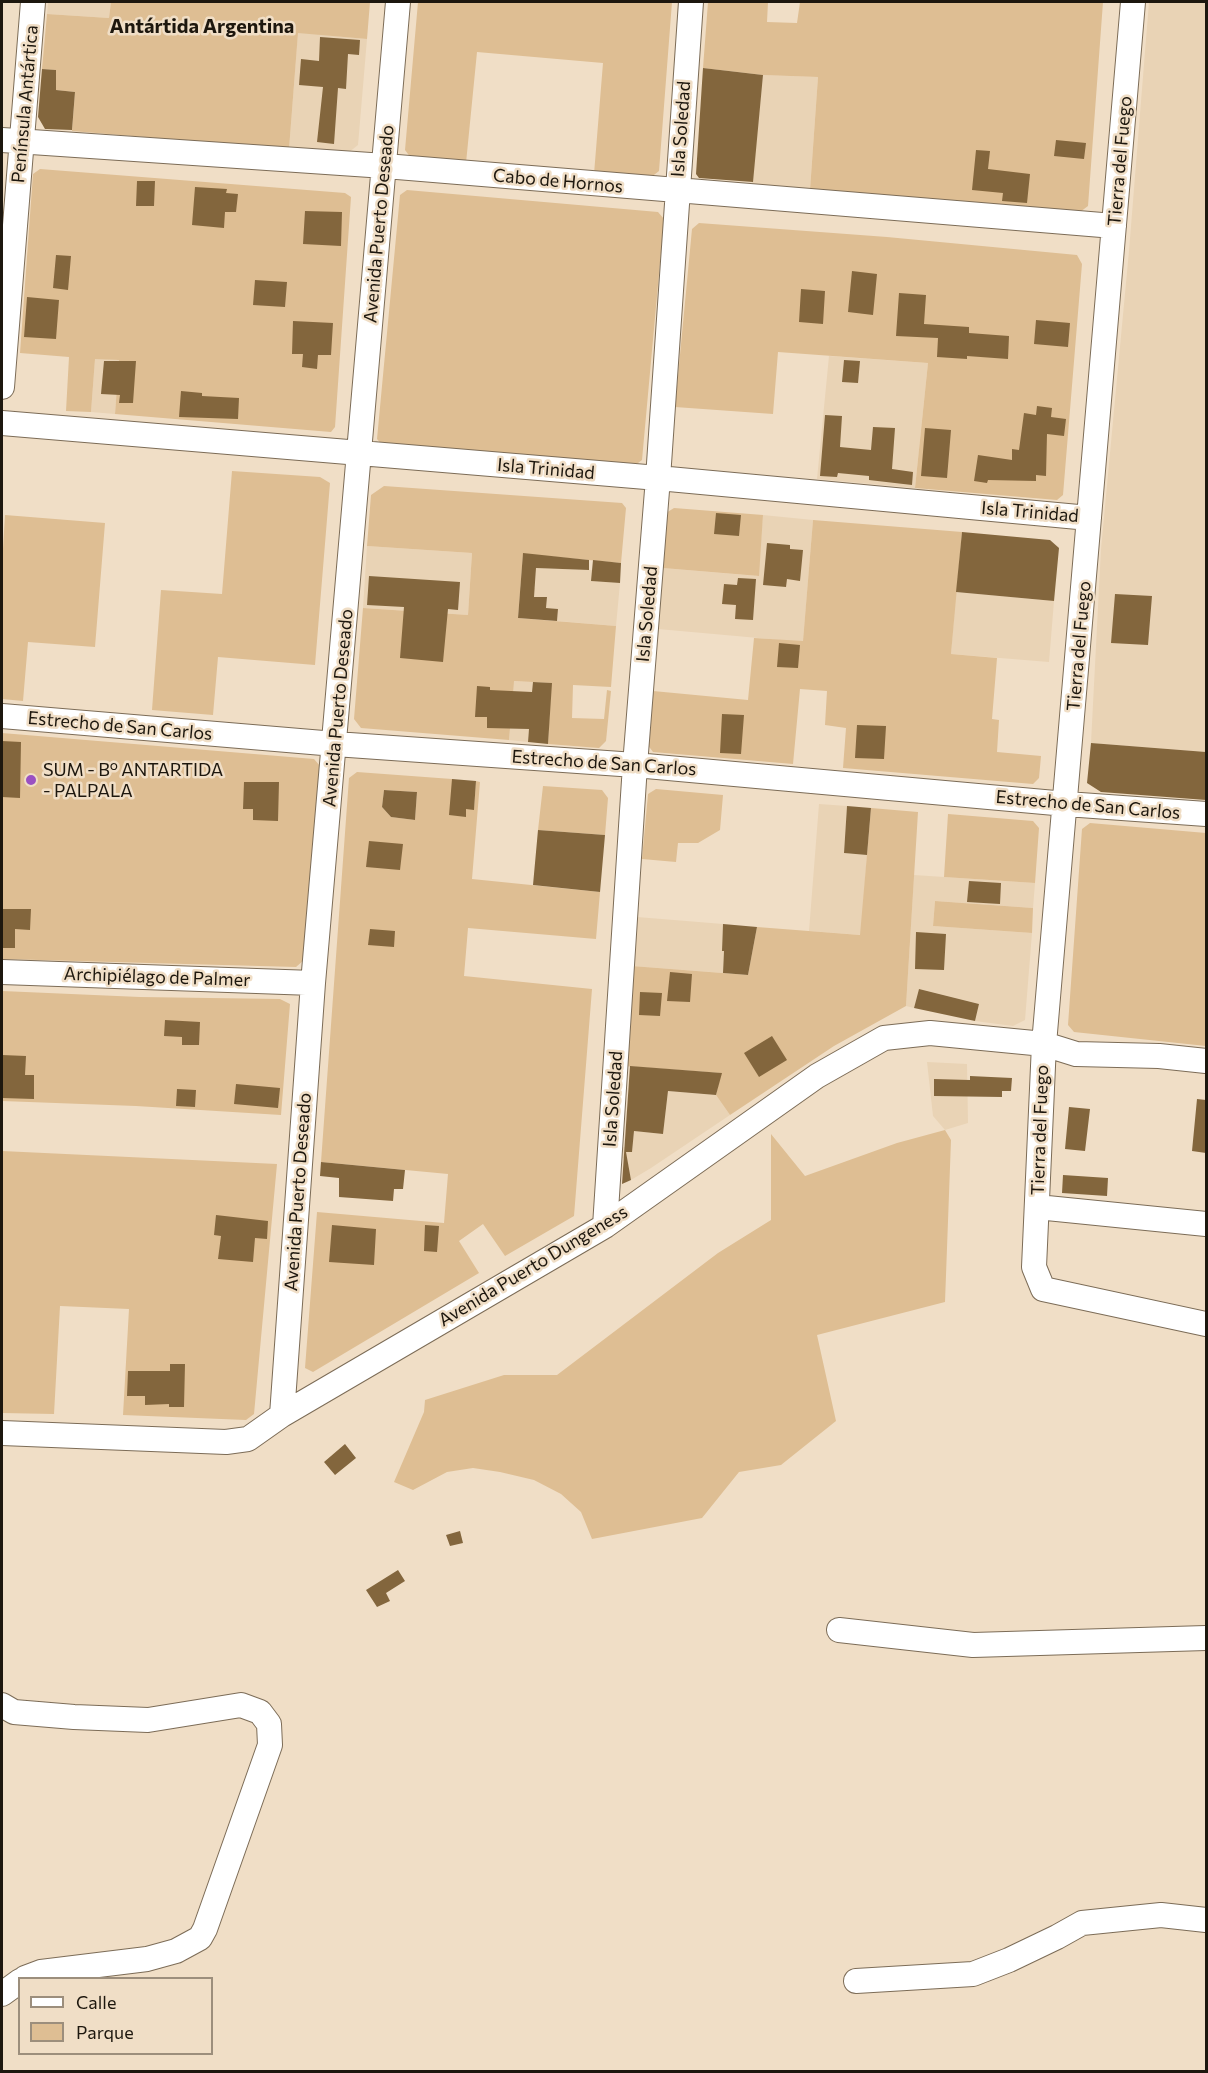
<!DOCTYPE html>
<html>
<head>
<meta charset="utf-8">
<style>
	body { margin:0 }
	#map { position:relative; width:1208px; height:2073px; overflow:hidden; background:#f0dec6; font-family:Commissioner,sans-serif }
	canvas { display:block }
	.frame { position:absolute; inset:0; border:3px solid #1d170e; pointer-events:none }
	.legend { position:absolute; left:18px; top:1977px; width:195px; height:78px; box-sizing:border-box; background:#f0dec6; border:2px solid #9c8e7c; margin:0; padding:8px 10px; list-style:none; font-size:18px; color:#1d170e }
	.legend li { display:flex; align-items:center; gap:12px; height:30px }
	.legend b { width:30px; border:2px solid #9c8e7c }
</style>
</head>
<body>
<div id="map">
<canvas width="1208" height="2073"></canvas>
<div class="frame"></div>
<ul class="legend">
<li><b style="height:8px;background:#fff"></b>Calle</li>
<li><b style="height:16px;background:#debe93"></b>Parque</li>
</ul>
</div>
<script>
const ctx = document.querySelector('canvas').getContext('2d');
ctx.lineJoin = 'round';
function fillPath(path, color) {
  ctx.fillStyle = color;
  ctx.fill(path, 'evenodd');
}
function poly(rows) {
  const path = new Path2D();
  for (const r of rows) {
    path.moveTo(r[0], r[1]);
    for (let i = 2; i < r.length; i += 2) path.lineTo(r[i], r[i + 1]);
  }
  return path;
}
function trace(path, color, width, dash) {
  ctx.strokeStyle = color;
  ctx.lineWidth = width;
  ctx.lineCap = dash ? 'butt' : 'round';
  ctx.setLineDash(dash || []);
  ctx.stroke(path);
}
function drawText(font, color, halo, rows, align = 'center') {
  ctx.font = font + ' Commissioner,sans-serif';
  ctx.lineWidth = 5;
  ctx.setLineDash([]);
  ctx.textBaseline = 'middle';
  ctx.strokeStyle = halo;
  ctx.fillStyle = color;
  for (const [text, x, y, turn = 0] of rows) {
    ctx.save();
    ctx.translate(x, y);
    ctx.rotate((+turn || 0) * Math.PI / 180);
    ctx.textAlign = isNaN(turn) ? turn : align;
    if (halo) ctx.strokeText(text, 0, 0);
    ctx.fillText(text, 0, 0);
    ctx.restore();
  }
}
fillPath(poly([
	[48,2,111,2,109,18,47,14],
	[1149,2,1206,2,1206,752,1091,743,1101,549,1129,251],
	[298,32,367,39,358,145,348,153,289,149],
	[763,75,818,77,810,190,752,185],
	[829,356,928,363,915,488,817,479],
	[95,358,119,360,115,414,91,412],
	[763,515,813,520,803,642,658,629,663,568,758,576],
	[367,546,472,553,468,615,363,608],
	[536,568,592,570,592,581,620,583,616,626,557,621,558,609,546,608,547,598,520,596,520,587,535,588],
	[956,592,1054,601,1049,662,951,654],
	[513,681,533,682,528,742,509,740],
	[819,804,847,806,844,853,867,855,861,935,809,931],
	[914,875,1035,883,1033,908,935,901,933,926,1032,933,1025,1020,1013,1026,975,1021,979,1004,919,989,914,1008,906,1006],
	[637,917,723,924,722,951,724,951,723,973,632,966],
	[927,1062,967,1064,968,1123,945,1130,933,1116],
	[668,1091,716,1095,730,1115,651,1168,631,1180,627,1159,621,1158,618,1148,625,1147,625,1152,632,1151,634,1131,663,1134]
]), '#e9d3b5');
fillPath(poly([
	[111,2,370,2,367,39,298,33,289,149,72,131,75,92,56,90,56,70,42,69,47,14,109,18],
	[418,2,672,2,659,171,650,178,594,174,603,63,477,52,466,163,411,158,405,150],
	[708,2,768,2,767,22,797,23,800,2,1103,2,1088,206,1080,212,810,190,818,77,763,75,703,68],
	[40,169,345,193,351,197,335,427,331,432,115,414,119,360,95,359,91,412,66,411,69,357,20,353,33,174],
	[407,190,658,212,664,219,642,460,634,466,383,446,377,439,400,195],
	[699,223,887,237,1077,255,1082,264,1063,495,1057,500,915,488,928,363,778,352,773,414,675,407,692,229],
	[232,471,320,477,330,483,315,665,218,657,213,715,152,710,161,590,222,594],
	[384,486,622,503,626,508,621,563,523,554,518,618,616,626,611,687,573,685,572,718,604,719,607,690,611,691,606,741,599,748,548,744,551,683,514,681,509,740,361,728,354,719,363,608,468,615,472,553,367,546,371,495],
	[674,508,763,515,759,576,663,568,666,513],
	[5,515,105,523,95,647,28,642,23,701,2,699,2,565],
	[813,520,962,532,951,654,997,658,992,719,999,720,997,752,1041,756,1039,778,1033,784,843,768,846,728,825,725,827,691,800,689,793,764,653,752,647,744,653,691,748,700,754,638,803,641],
	[2,733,314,759,320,766,304,960,296,967,2,959],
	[357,772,452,779,466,809,474,809,476,781,480,782,472,879,600,892,596,939,468,928,464,976,592,989,574,1216,505,1256,483,1224,459,1241,479,1273,313,1372,305,1368,317,1212,444,1223,448,1174,321,1162,349,778],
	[384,790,417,792,415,820,391,817,382,807],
	[543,786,602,790,608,798,605,835,538,830],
	[656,789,723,795,720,830,698,843,678,843,676,862,642,859,648,794],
	[871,808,918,812,906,1006,834,1046,730,1115,716,1095,721,1073,623,1066,632,966,748,975,757,927,860,935],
	[948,814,1033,821,1039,828,1035,883,944,877],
	[1090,823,1206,833,1206,1046,1074,1032,1068,1025,1082,829],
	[935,901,1033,908,1032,933,933,926],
	[2,991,140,997,280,999,290,1004,281,1115,136,1106,2,1101],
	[945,1130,951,1140,945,1302,817,1335,836,1421,781,1465,739,1472,702,1518,592,1539,581,1512,561,1494,534,1480,500,1472,473,1468,447,1472,413,1490,394,1482,424,1412,425,1400,504,1375,557,1375,718,1253,771,1220,771,1134,805,1176,897,1143],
	[2,1151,277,1164,254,1414,246,1420,123,1415,129,1309,60,1306,54,1414,2,1413]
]), '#debe93');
fillPath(poly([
	[320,37,360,40,359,55,348,54,346,89,338,88,334,144,317,142,323,87,299,85,301,59,319,61],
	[703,68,763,75,753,182,699,178,696,174],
	[42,69,56,70,56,90,75,92,72,130,45,129,38,117],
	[1056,140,1086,143,1084,159,1054,156],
	[976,150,990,151,988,169,1030,174,1027,203,1002,201,1003,193,972,190],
	[137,181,155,181,154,206,136,206],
	[195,187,227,189,226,193,238,194,236,212,225,212,224,228,192,225],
	[305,211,342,212,341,246,303,244],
	[56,255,71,256,68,290,53,288],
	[852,271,877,274,873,315,848,312],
	[255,280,287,282,285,307,253,305],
	[801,289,825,291,823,324,799,322],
	[899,293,926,295,924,324,969,327,969,333,1009,336,1008,359,967,356,967,359,937,357,938,338,896,336],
	[27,297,59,300,56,339,24,337],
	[1036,320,1070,323,1068,347,1034,344],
	[293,321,333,323,331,355,318,355,317,369,302,367,303,354,292,354],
	[844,360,860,361,858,383,842,382],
	[104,361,136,361,133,403,119,403,120,395,101,394],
	[181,391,202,393,202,396,239,398,238,419,179,417],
	[1037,406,1052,408,1051,417,1066,419,1064,436,1047,434,1046,476,1036,475,1036,481,988,480,987,483,974,481,978,455,1012,460,1012,449,1019,450,1024,413,1036,415],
	[825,415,842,416,840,447,871,450,873,427,895,428,892,469,913,472,912,485,869,480,869,476,838,473,837,477,820,476],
	[925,428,951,430,947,478,921,476],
	[716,513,741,515,739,536,714,534],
	[962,532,1050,540,1059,548,1054,601,956,592],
	[767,543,790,545,790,549,803,550,800,581,787,579,786,587,763,585],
	[523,553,589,560,589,570,536,568,534,597,547,597,546,608,558,609,557,621,518,618],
	[593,560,621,563,620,583,591,581],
	[369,576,460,582,458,610,448,609,443,662,400,658,404,607,367,605],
	[738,578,756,579,753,620,735,619,736,605,722,604,724,584,737,585],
	[1115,594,1152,596,1148,645,1111,643],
	[779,643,800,645,798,668,777,667],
	[533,682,552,683,548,744,528,742,529,729,487,728,487,717,475,717,477,686,490,687,490,690,532,692],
	[722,714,744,715,741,754,720,753],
	[857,725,886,726,884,759,855,758],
	[2,741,21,742,20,798,2,797],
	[1091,743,1206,752,1206,800,1101,792,1087,783],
	[452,779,476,781,474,810,466,809,466,817,449,815],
	[244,782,279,782,278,821,253,820,253,809,243,809],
	[384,790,417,792,415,820,391,817,382,807],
	[847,806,871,808,867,855,844,853],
	[538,830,605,835,600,892,533,885],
	[369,841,403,844,400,870,366,867],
	[969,881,1001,883,1000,904,967,902],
	[2,909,31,909,30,930,15,929,15,948,2,948],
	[723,924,757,927,748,975,723,973,724,951,722,951],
	[370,929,395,931,394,947,368,945],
	[916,932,946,934,944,970,915,969],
	[670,972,692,974,690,1002,667,1001],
	[919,989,979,1004,975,1021,914,1008],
	[640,992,662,993,660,1016,639,1015],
	[165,1020,200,1022,199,1045,182,1045,182,1037,164,1036],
	[772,1036,787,1060,759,1077,744,1053],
	[2,1055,26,1056,25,1075,34,1075,34,1099,2,1098],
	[630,1066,722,1073,716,1095,668,1091,663,1134,634,1131,632,1152,626,1152,631,1180,622,1184],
	[970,1076,1012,1078,1011,1091,1002,1091,1002,1097,934,1096,934,1079,970,1080],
	[236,1084,280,1088,278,1108,234,1104],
	[177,1089,196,1090,195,1107,176,1106],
	[1197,1099,1206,1100,1206,1153,1192,1151],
	[1069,1107,1090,1109,1085,1151,1065,1149],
	[321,1162,405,1170,403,1189,394,1189,393,1201,339,1197,339,1178,320,1176],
	[1063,1175,1108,1178,1107,1196,1062,1193],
	[216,1215,268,1221,267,1239,255,1238,253,1262,218,1259,221,1236,214,1235],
	[332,1225,376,1229,374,1265,329,1262],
	[425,1225,439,1226,437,1252,424,1251],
	[170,1364,185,1364,184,1407,169,1407,169,1404,145,1405,145,1396,127,1396,128,1371,170,1371],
	[345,1444,356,1458,335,1475,324,1462],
	[460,1531,463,1543,450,1546,446,1535],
	[398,1570,405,1581,386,1593,390,1601,377,1607,366,1590]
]), '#83663d');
const minor = poly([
	[1133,2,1044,1044,1034,1267,1043,1289,1206,1324],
	[2,140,385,166,1114,226],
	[2,387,33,2],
	[2,423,658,478,1089,518],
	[2,716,335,744,635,765,1066,804,1206,814],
	[2,972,313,983],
	[1037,1207,1206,1224],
	[605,1226,635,765,658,478,691,2],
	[282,1415,313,983,398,2],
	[2,1433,226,1442,248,1439,282,1415,605,1226,817,1076,884,1038,930,1033,1044,1044,1076,1054,1159,1056,1206,1061],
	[839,1630,973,1645,1206,1638],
	[2,1705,14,1712,74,1717,148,1720,241,1705,260,1712,269,1724,270,1745,205,1929,200,1938,176,1951,147,1959,41,1972,25,1978],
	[856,1981,973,1974,1009,1960,1057,1937,1082,1923,1161,1915,1206,1920],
	[2,1994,20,1981]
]);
trace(minor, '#7c6c57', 26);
trace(minor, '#fff', 24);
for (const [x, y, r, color] of [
	[31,780,6,"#9a50c2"]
]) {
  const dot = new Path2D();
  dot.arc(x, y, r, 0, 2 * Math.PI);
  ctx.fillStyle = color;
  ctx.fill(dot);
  trace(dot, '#f0dec6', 2);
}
drawText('18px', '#1d170e', '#f0dec6', [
	["Península Antártica",25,104,-85],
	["Isla Soledad",681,129,-86],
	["Tierra del Fuego",1120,161,-85],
	["Cabo de Hornos",558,181,5],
	["Avenida Puerto Deseado",379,224,-85],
	["Isla Trinidad",546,469,5],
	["Isla Trinidad",1030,512,5],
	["Isla Soledad",647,614,-85],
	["Tierra del Fuego",1079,646,-85],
	["Avenida Puerto Deseado",338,708,-85],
	["Estrecho de San Carlos",120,726,5],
	["Estrecho de San Carlos",604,763,4],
	["Estrecho de San Carlos",1088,805,5],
	["Archipiélago de Palmer",157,977,2],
	["Isla Soledad",613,1099,-86],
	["Tierra del Fuego",1040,1130,-88],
	["Avenida Puerto Deseado",298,1192,-86],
	["Avenida Puerto Dungeness",533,1266,-31]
]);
drawText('18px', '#1d170e', '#f0dec6', [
	["SUM - Bº ANTARTIDA",43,770],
	["- PALPALA",43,791]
], 'left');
drawText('bold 20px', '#1d170e', '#f0dec6', [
	["Antártida Argentina",202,26]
]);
</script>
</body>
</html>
